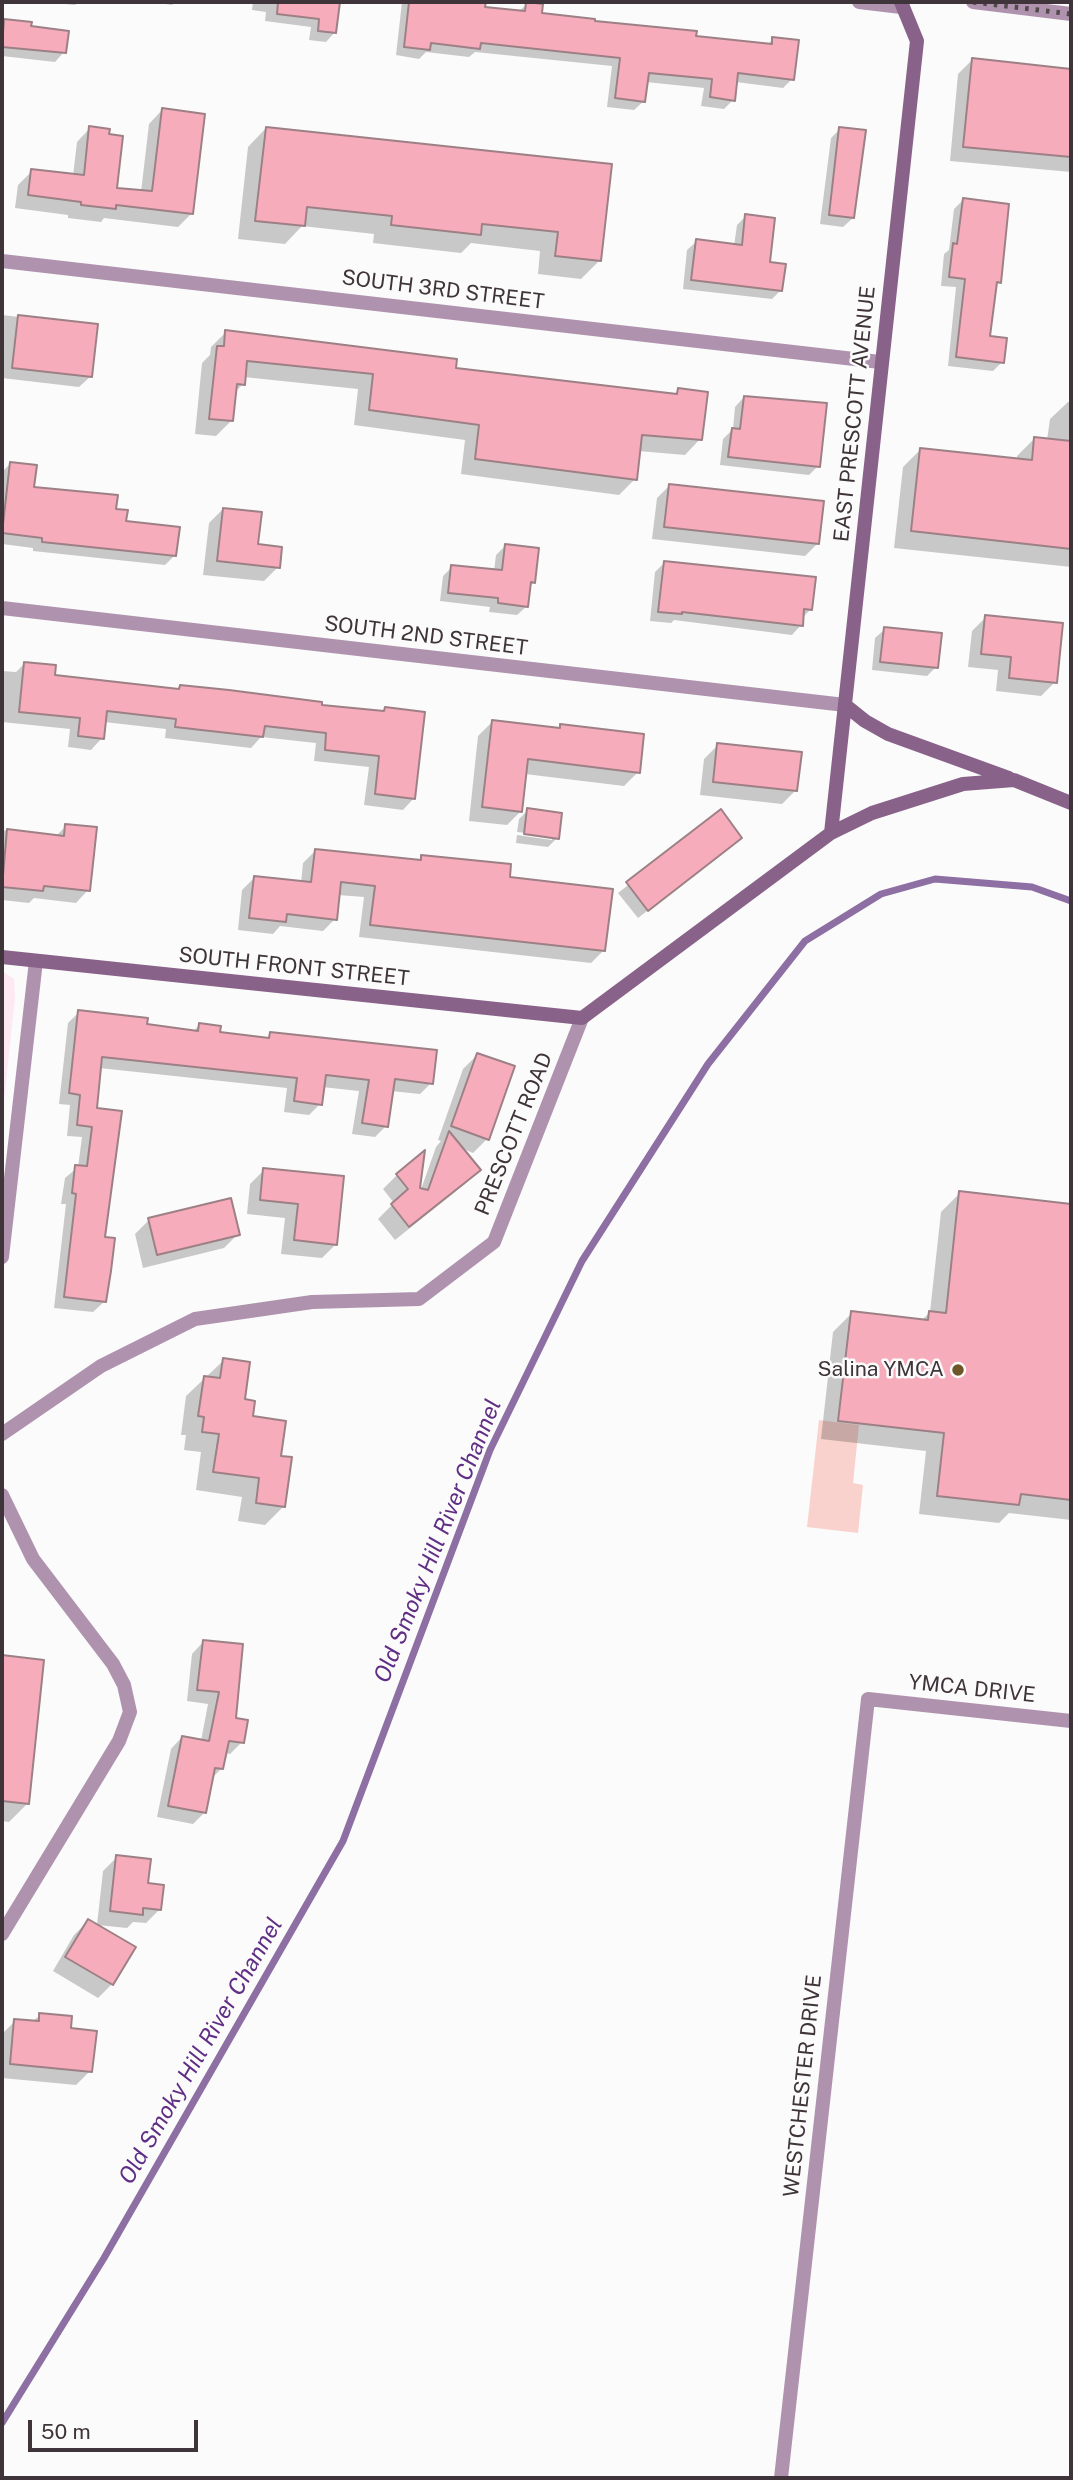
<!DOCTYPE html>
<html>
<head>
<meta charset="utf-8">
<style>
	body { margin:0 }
	#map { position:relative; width:1073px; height:2480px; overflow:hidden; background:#fbfbfb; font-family:"Public Sans",sans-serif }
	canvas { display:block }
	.frame { position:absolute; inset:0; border:4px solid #3f3439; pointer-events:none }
	.scale { position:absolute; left:28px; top:2420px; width:170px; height:32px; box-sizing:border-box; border:4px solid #3f3439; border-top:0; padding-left:9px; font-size:21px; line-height:24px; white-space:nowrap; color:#3f3439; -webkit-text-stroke:5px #fbfbfb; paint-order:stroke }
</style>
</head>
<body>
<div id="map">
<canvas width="1073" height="2480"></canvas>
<div class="frame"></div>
<div class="scale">50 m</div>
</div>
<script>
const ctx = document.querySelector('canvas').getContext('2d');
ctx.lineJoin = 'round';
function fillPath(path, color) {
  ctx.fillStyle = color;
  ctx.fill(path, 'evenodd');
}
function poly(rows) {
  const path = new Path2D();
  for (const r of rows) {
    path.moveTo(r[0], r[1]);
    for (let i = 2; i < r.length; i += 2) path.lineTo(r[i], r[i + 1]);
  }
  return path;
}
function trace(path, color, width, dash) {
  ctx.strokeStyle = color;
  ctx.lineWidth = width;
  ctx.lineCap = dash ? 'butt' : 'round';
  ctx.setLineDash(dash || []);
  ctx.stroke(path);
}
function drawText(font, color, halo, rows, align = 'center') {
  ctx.font = font + ' "Public Sans",sans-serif';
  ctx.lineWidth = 5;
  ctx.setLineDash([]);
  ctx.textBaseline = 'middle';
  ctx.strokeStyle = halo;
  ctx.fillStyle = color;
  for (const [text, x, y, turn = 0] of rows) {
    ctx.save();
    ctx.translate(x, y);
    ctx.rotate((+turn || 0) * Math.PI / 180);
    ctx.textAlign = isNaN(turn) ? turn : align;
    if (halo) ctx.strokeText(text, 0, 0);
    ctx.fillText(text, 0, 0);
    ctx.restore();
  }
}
fillPath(poly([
	[2,971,14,979,15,998,2,1118]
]), '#fee8f2');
fillPath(poly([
	[819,1420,859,1425,853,1483,863,1485,858,1533,807,1527]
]), '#fad2cd');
fillPath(poly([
	[45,2,78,2,75,5],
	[152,2,175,2,172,5],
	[253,2,338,2,335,32,326,42,309,40,311,27,265,21,266,12,252,10],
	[402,2,484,2,483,8,518,12,527,4,540,14,695,37,766,46,773,39,792,79,783,88,736,82,733,100,724,109,701,106,704,88,646,82,644,101,634,110,607,107,612,66,475,52,469,57,426,52,419,59,396,55],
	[5,21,29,28,64,52,55,62,2,56,2,23],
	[972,60,1071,71,1071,172,950,161,958,74],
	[162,110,192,213,178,227,104,218,101,222,68,218,68,215,15,208,18,185,32,171,73,176,77,142,90,128,115,189,141,192,149,124],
	[266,128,610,165,600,260,581,279,538,274,540,251,471,243,461,253,373,243,374,234,302,226,285,244,238,239,248,147],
	[840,129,853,218,843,227,820,224,831,138],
	[963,200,999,282,994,286,988,337,1002,362,993,371,948,366,956,287,941,286,944,254,949,250,954,209],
	[746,216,781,290,772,299,683,289,687,250,697,241,734,246,737,225],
	[2,315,96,326,91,376,79,387,2,378],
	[226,332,454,370,673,395,679,390,700,439,685,455,638,451,635,479,619,495,461,474,465,440,354,425,358,389,244,377,243,384,234,393,232,420,216,436,195,434,202,363,210,355,211,347],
	[744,397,818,466,809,475,720,465,723,439,733,429,735,407],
	[1068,402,1071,402,1071,567,894,548,903,467,920,450,1017,460,1017,456,1035,438,1047,440,1050,419],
	[10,464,32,489,114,510,124,523,175,555,165,565,33,551,33,548,2,544,2,472],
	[669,486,818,543,805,556,652,539,657,498],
	[223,509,278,567,264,581,203,575,209,523],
	[505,546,534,582,529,587,527,606,517,615,489,612,490,607,440,601,443,576,452,567,494,571,496,555],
	[664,563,811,609,802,618,801,625,792,635,674,620,671,623,650,621,655,572],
	[986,617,1055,682,1041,696,996,691,998,670,968,667,972,631],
	[885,629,936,667,927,676,872,670,875,638],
	[25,663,53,676,176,691,180,686,382,713,385,709,414,798,403,810,364,805,369,767,314,761,316,743,261,737,251,748,165,738,166,729,104,722,102,738,91,750,68,747,70,729,2,722,2,671,16,672],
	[492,722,557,729,561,726,638,772,624,786,525,774,521,811,507,825,469,821,478,736],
	[718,745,796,790,782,804,700,795,704,759],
	[528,810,557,838,548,847,516,843,517,835,552,840,552,836,517,832,519,819],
	[721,812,731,846,638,918,618,893],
	[66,826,88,890,76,903,34,898,29,903,2,900,2,830,55,837],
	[315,851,417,861,422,857,508,878,603,951,591,963,359,937,364,897,338,895,335,919,323,931,280,926,273,934,238,930,242,890,254,878,301,883,303,863],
	[79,1012,145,1026,193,1032,199,1025,218,1034,265,1040,271,1034,431,1083,420,1094,391,1091,386,1126,375,1137,352,1134,359,1091,322,1087,320,1104,309,1115,284,1112,287,1088,99,1068,95,1110,105,1301,93,1312,54,1308,66,1204,61,1204,65,1178,78,1167,82,1137,67,1136,70,1105,59,1104,68,1023],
	[477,1055,487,1139,473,1153,461,1148,478,1170,465,1184,395,1240,378,1219,394,1203,383,1189,397,1175,419,1195,436,1147,441,1141,438,1140,463,1069],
	[264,1170,343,1178,336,1244,322,1258,281,1254,285,1218,247,1214,250,1184],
	[960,1193,1071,1206,1071,1520,1009,1513,999,1523,919,1514,926,1451,821,1439,833,1332,852,1313,921,1321,930,1312,941,1212],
	[149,1220,238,1234,224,1248,143,1268,135,1234],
	[224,1360,251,1418,279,1457,284,1506,265,1525,238,1521,242,1497,196,1490,201,1452,184,1450,186,1435,181,1435,186,1396],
	[203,1642,242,1742,230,1754,225,1753,221,1769,211,1779,205,1812,193,1824,157,1817,171,1749,182,1737,201,1741,208,1704,187,1701,192,1654],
	[2,1657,42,1661,28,1803,9,1822,2,1821],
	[117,1857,146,1884,160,1909,146,1923,133,1922,127,1928,97,1925,103,1871],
	[88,1921,134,1948,112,1984,98,1998,53,1971,74,1935],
	[40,2015,69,2030,90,2071,76,2085,2,2078,2,2034,15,2021,32,2022]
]), '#0003');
trace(poly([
	[2,2423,104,2258,343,1841,490,1450,582,1261,708,1064,805,941,881,894,935,879,1032,887,1071,901]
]), '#8d6fa3', 7);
const building = poly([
	[278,2,340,2,336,33,318,31,319,19,277,14,278,2],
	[409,2,486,2,485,7,525,11,526,2,543,4,542,13,595,19,595,21,697,31,696,36,772,44,772,37,799,40,794,80,738,73,735,101,710,97,712,79,649,73,645,102,615,98,620,58,481,43,480,49,431,43,430,50,404,47,409,2],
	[4,19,32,22,31,26,69,31,66,53,2,47,4,19],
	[972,58,1071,69,1071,157,963,147,972,58],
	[162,108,205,114,193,214,116,205,116,209,81,205,81,202,28,195,31,169,84,175,89,126,110,129,109,134,123,136,117,188,152,191,162,108],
	[266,127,612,164,601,261,555,256,558,232,482,224,481,235,391,225,392,216,307,207,305,226,255,221,266,127],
	[839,127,866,130,854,218,829,215,839,127],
	[963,198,1009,204,1001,283,997,282,990,336,1007,338,1004,363,956,357,965,279,949,277,953,243,957,244,963,198],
	[745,214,775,218,770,262,786,264,782,291,691,280,696,239,742,245,745,214],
	[18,315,98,324,92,377,12,368,18,315],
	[225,330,457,359,456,368,677,394,678,388,708,392,702,440,642,435,637,480,475,459,479,425,369,410,373,374,247,361,245,385,237,384,233,421,209,419,217,346,224,346,225,330],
	[744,396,827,403,820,467,728,457,732,428,740,429,744,396],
	[1034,437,1071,441,1071,549,911,531,920,448,1032,460,1034,437],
	[10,462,37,465,34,487,118,495,116,509,128,510,126,521,180,527,176,556,42,542,42,538,2,533,10,462],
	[669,484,824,501,819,544,664,527,669,484],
	[223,508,262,512,258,544,282,547,280,568,217,561,223,508],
	[505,544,539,548,535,583,531,582,528,607,498,603,498,598,448,593,451,565,502,570,505,544],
	[664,561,816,577,812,610,804,609,803,626,682,612,682,614,658,612,664,561],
	[985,615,1063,623,1057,683,1009,678,1011,657,981,654,985,615],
	[884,627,942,633,938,668,880,662,884,627],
	[24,662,56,665,55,675,179,689,180,685,229,690,322,702,322,705,384,711,385,707,425,712,415,799,375,794,379,756,325,750,326,733,265,726,263,737,175,727,176,719,107,711,104,739,78,736,80,718,19,712,24,662],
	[492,720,560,728,560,724,644,734,640,773,528,759,522,812,482,807,492,720],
	[717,743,802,752,797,791,713,782,717,743],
	[527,808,562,813,559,839,524,834,527,808],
	[721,809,742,838,648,911,626,882,721,809],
	[65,824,97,827,90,891,44,886,43,891,2,887,7,829,64,836,65,824],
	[315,849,421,860,421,855,511,864,510,877,613,889,605,951,370,925,375,886,341,882,337,920,287,914,286,922,249,918,254,876,311,882,315,849],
	[78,1010,148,1018,147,1024,198,1031,199,1023,221,1026,220,1032,269,1038,270,1032,437,1050,433,1084,395,1079,388,1127,362,1123,369,1080,326,1075,322,1105,294,1101,297,1078,102,1057,97,1108,122,1111,105,1237,115,1238,111,1271,106,1302,64,1297,76,1194,72,1193,75,1165,87,1166,92,1127,77,1125,80,1095,69,1093,78,1010],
	[477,1053,515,1066,489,1140,451,1126,477,1053],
	[449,1131,481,1170,409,1227,391,1204,408,1189,396,1174,425,1150,420,1188,428,1190,449,1131],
	[263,1168,344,1176,337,1245,294,1240,298,1204,260,1200,263,1168],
	[959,1191,1071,1204,1071,1500,1021,1494,1019,1505,937,1496,944,1433,838,1421,851,1311,928,1320,929,1311,946,1313,959,1191],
	[231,1198,240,1235,157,1255,148,1218,231,1198],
	[223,1358,250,1362,245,1399,255,1401,253,1416,286,1421,281,1456,292,1457,285,1507,256,1503,259,1478,213,1472,219,1434,202,1432,204,1417,198,1416,204,1376,220,1378,223,1358],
	[203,1640,243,1644,236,1718,248,1720,244,1743,229,1741,223,1769,215,1768,206,1813,168,1806,182,1736,209,1741,219,1692,197,1690,203,1640],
	[2,1655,44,1660,29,1804,2,1801,2,1655],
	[116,1855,151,1859,148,1883,164,1885,161,1910,143,1908,143,1915,110,1911,116,1855],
	[88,1919,136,1947,113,1985,65,1957,88,1919],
	[39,2013,72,2016,71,2028,97,2031,92,2072,10,2064,14,2019,39,2021,39,2013]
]);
fillPath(building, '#f6acbb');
trace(building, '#9d8085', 2);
trace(poly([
	[859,2,901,7],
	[973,2,1071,14],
	[2,261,880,362],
	[2,608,845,705],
	[2,1257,36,961],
	[2,1434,101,1366,195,1319,312,1302,419,1299,494,1242,582,1018],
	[2,1495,33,1559,113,1664,124,1685,130,1712,119,1741,2,1934],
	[781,2478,868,1699,1071,1721]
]), '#af93ae', 14);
trace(poly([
	[845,705,865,721,888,734,1009,778],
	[831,833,917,41,901,2],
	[2,957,582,1018,831,833,872,813,963,784,1014,780,1071,803]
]), '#896289', 14);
trace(poly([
	[973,2,1071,14]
]), '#52494d', 5, [3.5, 7]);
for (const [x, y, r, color] of [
	[958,1370,7,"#6e5626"]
]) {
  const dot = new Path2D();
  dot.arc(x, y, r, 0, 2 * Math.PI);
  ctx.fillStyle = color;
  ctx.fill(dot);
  trace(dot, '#fbfbfb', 2.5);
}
drawText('21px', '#3f3439', '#fbfbfb', [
	["SOUTH 3RD STREET",443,290,7],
	["EAST PRESCOTT AVENUE",855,414,-84],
	["SOUTH 2ND STREET",426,636,7],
	["SOUTH FRONT STREET",294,967,6],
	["PRESCOTT ROAD",514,1134,-68],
	["YMCA DRIVE",972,1689,6],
	["WESTCHESTER DRIVE",803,2086,-84]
]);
drawText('21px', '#3f3439', '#fbfbfb', [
	["Salina YMCA",944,1370]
], 'right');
drawText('italic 23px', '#602e84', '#fbfbfb', [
	["Old Smoky Hill River Channel",438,1541,-68],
	["Old Smoky Hill River Channel",201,2051,-60]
]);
</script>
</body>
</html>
